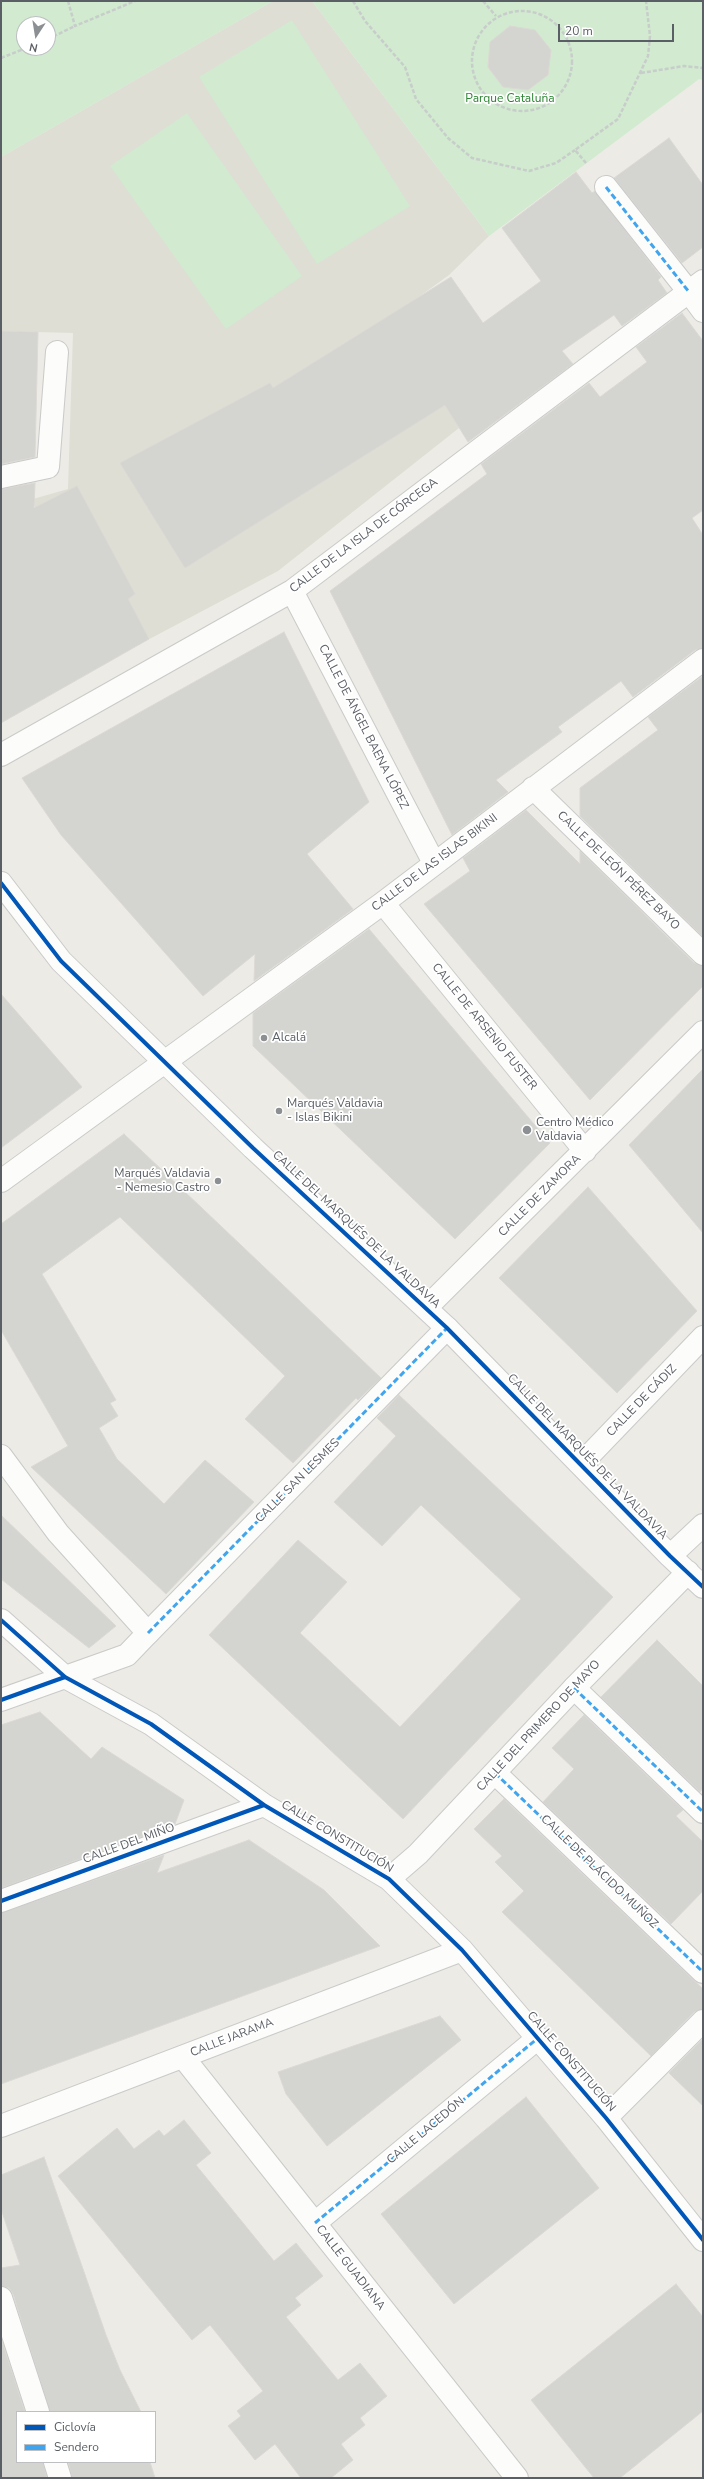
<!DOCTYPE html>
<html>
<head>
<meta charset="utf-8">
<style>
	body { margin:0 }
	#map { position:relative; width:704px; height:2479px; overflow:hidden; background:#ecebe5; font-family:"Nunito Sans",sans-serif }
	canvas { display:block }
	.frame { position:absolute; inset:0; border:2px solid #5a5f65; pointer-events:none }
	.legend { position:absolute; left:16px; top:2411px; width:140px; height:52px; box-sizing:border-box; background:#fff; border:1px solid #bdbfc1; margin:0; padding:5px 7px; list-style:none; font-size:12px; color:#5a5f65 }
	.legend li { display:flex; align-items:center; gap:8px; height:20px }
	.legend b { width:20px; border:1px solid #bdbfc1 }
	.north { position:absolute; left:16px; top:16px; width:40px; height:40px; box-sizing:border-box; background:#fff; border:1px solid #bdbfc1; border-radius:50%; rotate:192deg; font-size:11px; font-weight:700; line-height:16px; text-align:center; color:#5a5f65 }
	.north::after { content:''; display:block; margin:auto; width:14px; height:18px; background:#8d9092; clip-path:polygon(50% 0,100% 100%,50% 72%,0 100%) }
	.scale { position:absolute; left:558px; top:24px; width:116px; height:18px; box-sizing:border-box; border:2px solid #5a5f65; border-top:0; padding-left:5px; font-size:12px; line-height:14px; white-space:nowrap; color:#5a5f65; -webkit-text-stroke:3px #fff; paint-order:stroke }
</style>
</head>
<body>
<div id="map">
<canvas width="704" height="2479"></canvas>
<div class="frame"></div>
<ul class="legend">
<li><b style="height:5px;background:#0057b8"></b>Ciclovía</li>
<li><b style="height:5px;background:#40a5ee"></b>Sendero</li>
</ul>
<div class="north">N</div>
<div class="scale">20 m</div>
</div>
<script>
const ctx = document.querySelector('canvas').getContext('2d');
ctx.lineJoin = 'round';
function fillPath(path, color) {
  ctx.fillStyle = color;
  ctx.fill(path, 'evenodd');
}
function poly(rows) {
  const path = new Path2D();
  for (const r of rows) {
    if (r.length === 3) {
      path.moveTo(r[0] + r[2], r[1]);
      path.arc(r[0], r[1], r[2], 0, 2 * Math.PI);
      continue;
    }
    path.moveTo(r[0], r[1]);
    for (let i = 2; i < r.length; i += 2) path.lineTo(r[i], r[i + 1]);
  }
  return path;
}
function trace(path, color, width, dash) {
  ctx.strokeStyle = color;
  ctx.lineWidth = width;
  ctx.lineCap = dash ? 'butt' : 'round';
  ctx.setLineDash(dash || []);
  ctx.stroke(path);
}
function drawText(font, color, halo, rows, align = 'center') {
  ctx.font = font + ' "Nunito Sans",sans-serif';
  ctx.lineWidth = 3.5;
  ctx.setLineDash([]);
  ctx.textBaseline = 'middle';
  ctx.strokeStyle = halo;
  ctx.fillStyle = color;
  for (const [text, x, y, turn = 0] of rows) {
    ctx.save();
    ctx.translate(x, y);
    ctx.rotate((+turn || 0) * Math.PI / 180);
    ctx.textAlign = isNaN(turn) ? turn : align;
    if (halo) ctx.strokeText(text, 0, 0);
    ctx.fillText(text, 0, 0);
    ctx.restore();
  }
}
fillPath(poly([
	[273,1,312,1,489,236,449,275,409,304,459,428,278,571,106,662,43,545,33,499,68,489,73,333,1,331,1,157]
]), '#deded5');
fillPath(poly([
	[1,1,273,1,1,157],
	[24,24,48,24,48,48,24,48],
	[312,1,703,1,703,80,699,79,489,236],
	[292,20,410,206,317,264,199,77],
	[187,113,302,276,226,329,110,166]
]), '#d2eacf');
const building = poly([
	[510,26,535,30,551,50,548,75,528,90,503,87,488,67,490,42,510,26],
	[669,138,703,185,703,247,682,263,614,178,669,138],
	[576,172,592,193,595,191,661,277,658,280,667,293,622,326,614,315,562,351,573,364,468,442,445,405,185,568,120,463,270,383,273,388,451,277,483,323,541,281,502,228,576,172],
	[682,313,703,341,703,510,692,518,703,535,703,648,695,650,633,697,621,681,558,727,562,732,496,780,508,792,452,835,330,591,487,474,481,464,589,383,600,397,647,362,636,347,682,313],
	[1,331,38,332,35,457,1,464,1,331],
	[35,483,34,508,77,486,135,594,128,599,149,639,1,723,1,489,35,483],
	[284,632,369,802,307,854,353,909,254,981,255,954,203,996,61,835,22,778,284,632],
	[703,676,703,937,580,816,580,788,658,730,648,717,703,676],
	[526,810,580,864,580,851,694,963,703,966,703,986,590,1100,424,904,470,871,463,858,526,810],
	[369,929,550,1143,455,1239,253,1046,253,1013,369,929],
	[1,994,82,1087,1,1148,1,994],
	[703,1069,703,1233,629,1145,703,1069],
	[124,1134,381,1378,358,1400,356,1398,293,1463,245,1419,285,1376,120,1217,42,1274,116,1400,110,1403,118,1416,99,1428,117,1459,164,1504,205,1460,254,1502,166,1594,31,1467,68,1446,1,1330,1,1224,124,1134],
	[588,1187,697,1311,617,1393,499,1278,588,1187],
	[399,1395,613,1597,403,1819,209,1635,298,1540,347,1582,300,1633,400,1727,521,1599,421,1505,382,1546,334,1502,396,1436,377,1418,399,1395],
	[1,1515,116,1626,89,1648,1,1579,1,1515],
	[657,1640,703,1686,703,1788,700,1792,601,1697,657,1640],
	[40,1712,91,1759,102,1747,184,1800,175,1824,1,1888,1,1725,40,1712],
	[584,1715,683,1810,676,1816,703,1842,703,1891,671,1924,543,1802,574,1769,552,1748,584,1715],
	[504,1799,703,1989,703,2009,694,2012,651,2056,502,1912,524,1891,495,1862,502,1856,474,1829,504,1799],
	[249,1840,324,1890,380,1946,1,2084,1,1913,164,1855,157,1873,249,1840],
	[440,2016,461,2040,327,2146,286,2094,278,2072,440,2016],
	[703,2039,703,2106,669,2073,703,2039],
	[526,2097,599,2188,454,2304,381,2214,526,2097],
	[184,2120,211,2153,196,2165,274,2261,296,2243,323,2276,295,2298,301,2305,286,2317,338,2380,360,2363,387,2396,360,2418,365,2425,341,2444,353,2460,331,2478,301,2478,275,2444,255,2460,228,2426,241,2416,237,2411,263,2391,210,2325,192,2340,58,2176,117,2128,134,2149,159,2130,164,2136,184,2120],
	[44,2157,106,2335,120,2370,141,2412,50,2412,13,2294,9,2288,1,2286,1,2268,20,2265,1,2209,1,2175,44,2157],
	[676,2284,703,2317,703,2411,620,2478,594,2478,531,2400,676,2284],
	[1,2338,25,2412,17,2412,17,2462,43,2462,47,2478,1,2478,1,2338],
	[68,2462,150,2462,155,2478,72,2478,68,2462]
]);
fillPath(building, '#d4d4d0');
trace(building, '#dcd9d4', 1);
const pedestrian = poly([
	[606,187,689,292],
	[148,1633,447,1328],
	[574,1688,703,1812],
	[495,1773,703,1972],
	[315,2223,538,2038]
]);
const minor = poly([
	[689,292,703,311],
	[1,477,48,467,57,352],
	[292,591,434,863],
	[1,755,292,591,703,281],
	[533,788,703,954],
	[1,883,61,961,253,1148,447,1328,670,1556,703,1587],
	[383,903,585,1151],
	[1,1181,383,903,703,660],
	[426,1308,703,1032],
	[1,1456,58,1533,148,1633,127,1655,1,1700],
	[581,1464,703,1337],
	[670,1556,703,1525],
	[1,1620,65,1677,151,1724,264,1805,389,1879,462,1950,606,2118,703,2240],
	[389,1879,418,1854,574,1688,688,1572],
	[1,1901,264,1805],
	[183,2057,517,2478],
	[606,2118,703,2021],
	[1,2126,462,1950],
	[1,2298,38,2412],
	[55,2462,60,2478]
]);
trace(pedestrian, '#c9cac9', 24);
trace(minor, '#c9cac9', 24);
trace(poly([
	[68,1,75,26,135,1],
	[353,1,365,21,405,67,416,99,448,138,472,158,529,171,556,163,575,150],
	[483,1,496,16],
	[522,61,50],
	[48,39,75,26],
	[1,58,26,48],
	[641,73,684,66,703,68],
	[586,163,575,150,618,119,648,56,650,36,646,1]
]), '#c7cdca', 2.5, [4, 2]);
trace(pedestrian, '#fcfcfb', 22);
trace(minor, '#fcfcfb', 22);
trace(poly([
	[606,187,689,292],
	[148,1633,447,1328],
	[574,1688,703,1812],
	[495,1773,703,1972],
	[315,2223,538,2038]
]), '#40a5ee', 3, [6, 3]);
trace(poly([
	[1,883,61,961,253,1148,447,1328,670,1556,703,1587],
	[1,1620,65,1677,151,1724,264,1805,389,1879,462,1950,606,2118,703,2240],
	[1,1700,65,1677],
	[1,1901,264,1805]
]), '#0057b8', 4);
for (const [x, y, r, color] of [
	[264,1038,4,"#8d9092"],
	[279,1111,4,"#8d9092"],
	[527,1130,5,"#8d9092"],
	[218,1181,4,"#8d9092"]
]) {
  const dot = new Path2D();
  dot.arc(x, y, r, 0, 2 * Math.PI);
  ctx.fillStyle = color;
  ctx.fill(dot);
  trace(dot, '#fff', 1.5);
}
drawText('12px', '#2b8331', '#fff', [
	["Parque Cataluña",510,99]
]);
drawText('12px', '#5a5f65', '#fff', [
	["CALLE DE LA ISLA DE CÓRCEGA",364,536,-37],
	["CALLE DE ÁNGEL BAENA LÓPEZ",363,727,63],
	["CALLE DE LAS ISLAS BIKINI",435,863,-37],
	["CALLE DE LEÓN PÉREZ BAYO",618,871,44],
	["CALLE DE ARSENIO FUSTER",484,1027,51],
	["CALLE DE ZAMORA",540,1196,-45],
	["CALLE DEL MARQUÉS DE LA VALDAVIA",356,1230,43],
	["CALLE DE CÁDIZ",642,1401,-46],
	["CALLE DEL MARQUÉS DE LA VALDAVIA",587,1457,46],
	["CALLE SAN LESMES",298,1481,-45],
	["CALLE DEL PRIMERO DE MAYO",539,1726,-47],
	["CALLE CONSTITUCIÓN",337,1837,31],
	["CALLE DEL MIÑO",129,1844,-20],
	["CALLE DE PLÁCIDO MUÑOZ",599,1872,44],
	["CALLE JARAMA",232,2038,-21],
	["CALLE CONSTITUCIÓN",571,2062,49],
	["CALLE LACEDÓN",426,2131,-40],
	["CALLE GUADIANA",350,2268,52]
]);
drawText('12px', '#5a5f65', '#fff', [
	["Alcalá",272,1038],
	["Marqués Valdavia",287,1104],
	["- Islas Bikini",287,1118],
	["Centro Médico",536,1123],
	["Valdavia",536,1137],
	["Marqués Valdavia",210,1174,"right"],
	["- Nemesio Castro",210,1188,"right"]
], 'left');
</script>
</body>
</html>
